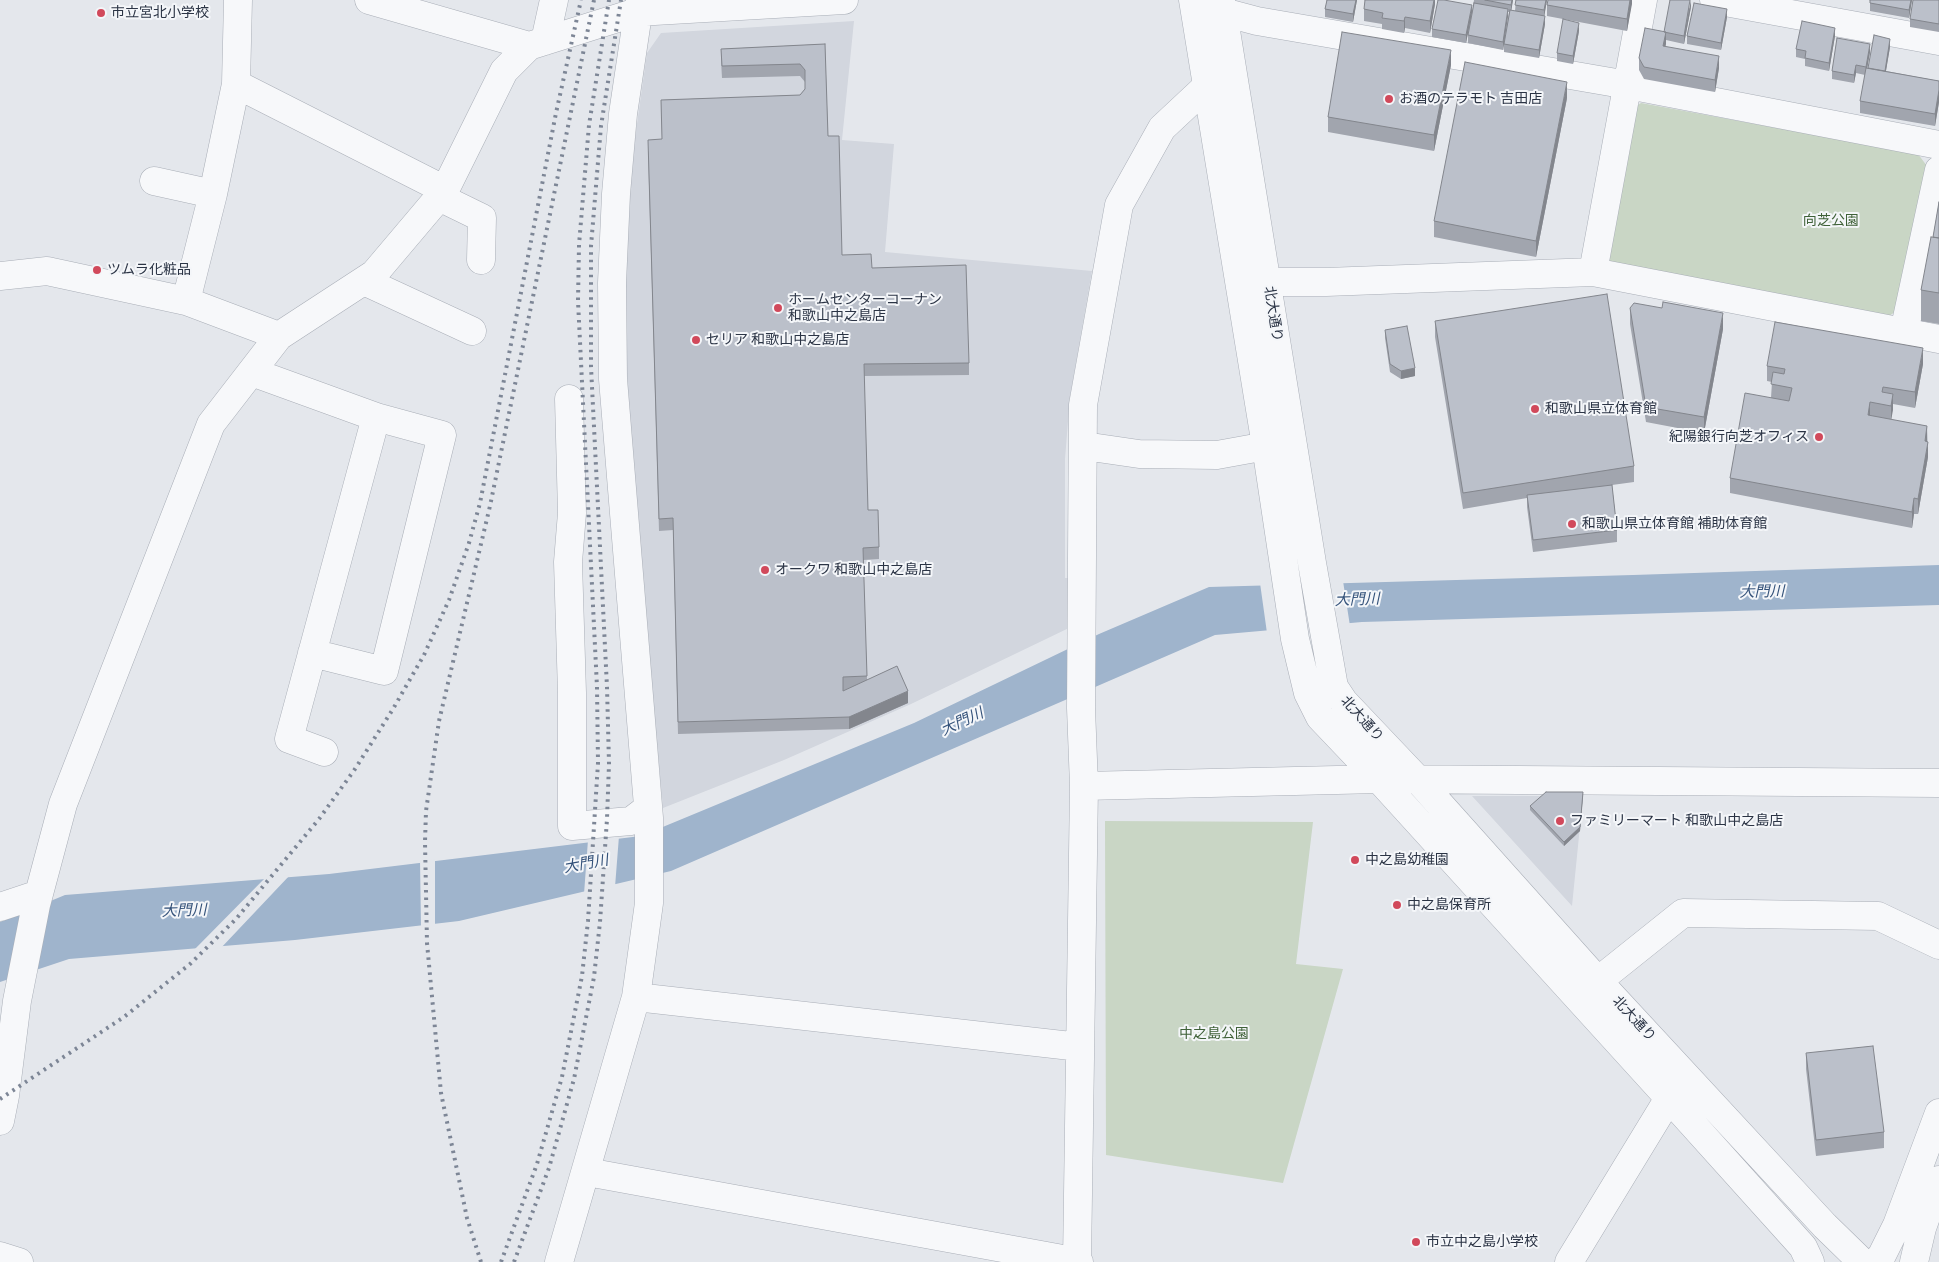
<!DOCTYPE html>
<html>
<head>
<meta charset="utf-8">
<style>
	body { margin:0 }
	canvas { display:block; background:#e4e7ec }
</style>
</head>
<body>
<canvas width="1939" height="1262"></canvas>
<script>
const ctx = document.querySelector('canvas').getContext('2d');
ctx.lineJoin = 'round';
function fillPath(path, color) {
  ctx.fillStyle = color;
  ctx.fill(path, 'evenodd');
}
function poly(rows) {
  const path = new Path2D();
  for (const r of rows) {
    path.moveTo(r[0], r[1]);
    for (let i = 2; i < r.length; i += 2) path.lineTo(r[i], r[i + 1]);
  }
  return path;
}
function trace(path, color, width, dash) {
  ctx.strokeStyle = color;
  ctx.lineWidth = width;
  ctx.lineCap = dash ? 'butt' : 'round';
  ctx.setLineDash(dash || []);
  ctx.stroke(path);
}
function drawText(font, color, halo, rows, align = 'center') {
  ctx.font = font + ' "IBM Plex Sans","Noto Sans JP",sans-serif';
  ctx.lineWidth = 4;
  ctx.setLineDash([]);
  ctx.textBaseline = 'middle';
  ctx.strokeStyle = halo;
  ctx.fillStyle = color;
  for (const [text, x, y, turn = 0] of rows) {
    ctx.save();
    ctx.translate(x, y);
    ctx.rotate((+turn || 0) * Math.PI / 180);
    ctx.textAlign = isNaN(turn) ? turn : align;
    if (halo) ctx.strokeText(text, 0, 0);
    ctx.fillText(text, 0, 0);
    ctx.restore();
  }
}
fillPath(poly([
	[854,21,842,140,894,144,885,252,1092,271,1070,396,1065,459,1065,578,1071,578,1071,627,911,704,784,760,663,808,637,534,628,400,624,287,632,159,647,53,661,33],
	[1472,796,1583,796,1572,906,1493,819]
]), '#d2d6de');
fillPath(poly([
	[1641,103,1918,154,1927,166,1901,308,1889,316,1612,264,1605,255,1632,109],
	[1105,821,1313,822,1296,964,1343,969,1283,1183,1106,1155]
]), '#c9d6c5');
fillPath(poly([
	[1939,565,1939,605,1362,622,1215,635,671,871,459,921,295,940,69,959,0,982,0,922,65,895,329,874,641,836,914,723,1099,634,1209,587,1633,575]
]), '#9fb4cc');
fillPath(poly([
	[1343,581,1350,626,1267,633,1260,583],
	[619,836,615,887,584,894,588,840],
	[435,859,435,927,421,928,420,860],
	[290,875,220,949,193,951,267,876]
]), '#e4e7ec');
const minor = poly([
	[369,0,529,46],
	[1193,0,1266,446,1295,639,1308,693,1320,717,1379,779,1669,1098,1803,1247,1810,1262],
	[1221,0,1312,563,1334,687,1344,702,1419,781,1598,981,1825,1226,1862,1262],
	[1714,0,1939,41],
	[1223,12,1257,21,1628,85,1939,145],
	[545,41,554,0],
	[236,84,445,190],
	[154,181,213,194],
	[439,197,482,218,481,260],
	[1593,272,1643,0],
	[0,276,47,271,186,301,279,336],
	[364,281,472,331],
	[1267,282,1326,282,1593,272,1939,339],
	[186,301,213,194,236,84,238,0],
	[1904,332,1939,170],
	[252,372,376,417,289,739,324,752],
	[569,399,572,513,568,562,572,693,572,826,631,821,648,808],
	[1084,446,1139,454,1217,455,1283,443],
	[312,653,384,671,442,435,376,417],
	[1084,786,1379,779,1939,783],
	[0,907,39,894],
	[1598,981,1683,913,1878,916,1939,945],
	[636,997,1080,1047],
	[0,1121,5,1096,17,1001,36,905,63,804,211,424,279,336,374,274,445,190,504,71,529,46,637,12,844,0],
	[587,1172,1079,1262],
	[0,1256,19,1262],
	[559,1262,636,997,649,903,649,818,613,379,612,283,616,194,623,114,640,0],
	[1077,1262,1084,786,1081,708,1083,405,1119,205,1162,128,1208,85,1222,83],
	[1569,1262,1669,1098],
	[1876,1262,1882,1255,1897,1225,1939,1113],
	[1914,1262,1922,1228,1939,1180]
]);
trace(minor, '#a9aeb7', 29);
trace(minor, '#f7f8fa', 28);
trace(poly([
	[0,1099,124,1017,190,964,236,919,319,819,355,769,393,709,424,655,449,600,469,543,480,503,556,113,581,0],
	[481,1262,467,1218,441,1093,427,943,425,842,426,811,439,721,490,506,594,0],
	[501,1262,537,1164,562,1077,582,976,588,921,598,763,597,687,578,301,579,245,589,125,609,0],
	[514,1262,549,1168,574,1079,594,977,600,922,607,819,609,764,607,687,591,367,591,246,601,126,621,0]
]), '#7d8696', 4, [2.5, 5]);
fillPath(poly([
	[1327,0,1357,0,1353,22,1325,17,1325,9],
	[1435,0,1435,4,1430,33,1405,28,1404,33,1382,29,1382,24,1364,21,1364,9],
	[1474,0,1513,0,1511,10,1515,11,1516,0,1547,0,1544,16,1545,24,1539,58,1504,52,1504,44,1503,50,1468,43,1468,35],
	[1508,12,1509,12,1505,37],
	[1632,0,1627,31,1547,16,1547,5],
	[1912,0,1909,18,1870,11,1870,3],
	[1939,0,1939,32,1910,27,1910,19],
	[1691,7,1684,44,1666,40,1665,47,1719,68,1715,92,1644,79,1639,70,1639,58,1664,32],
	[1472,13,1466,43,1432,37,1432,29],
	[1727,17,1721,50,1687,44,1687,36],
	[1579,31,1573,64,1557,61,1557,53],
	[1835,36,1829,71,1805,66,1805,59,1796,57,1796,49],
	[825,44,828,136,842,255,872,268,969,363,969,375,864,376,868,510,879,547,879,559,863,560,867,680,908,703,849,729,678,734,673,530,659,531,648,152,662,139,661,100,800,95,805,89,805,82,800,76,722,78,721,60,721,49],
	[1890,47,1886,71,1939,81,1939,102,1935,126,1860,113,1860,101,1865,75,1856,73,1854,83,1832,79,1832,71,1870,52,1867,68,1868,68],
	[1451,65,1434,151,1328,132,1328,117],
	[1567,98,1536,257,1434,237,1434,221],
	[1939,202,1939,324,1921,321,1921,290,1933,237],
	[1630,308,1723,329,1704,433,1646,422,1630,324],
	[1435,321,1634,466,1634,482,1612,485,1617,530,1617,542,1533,552,1527,507,1527,498,1463,509,1435,337],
	[1385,330,1415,376,1401,379,1390,372,1385,338],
	[1923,364,1915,408,1893,404,1891,420,1927,426,1928,457,1918,514,1914,514,1912,528,1730,493,1730,478,1771,398,1772,382,1767,381,1767,366],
	[1583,796,1580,831,1564,846,1530,810,1530,806],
	[1806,1053,1884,1132,1884,1148,1816,1156,1806,1069]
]), '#a1a5ae');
fillPath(poly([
	[1356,0,1357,0,1353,22,1353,14],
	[1434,0,1435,0,1435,4,1430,33,1430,21],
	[1512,0,1513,0,1511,13,1511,5],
	[1546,0,1547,0,1544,18,1544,10],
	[1630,0,1632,0,1632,4,1627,31,1627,19],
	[1691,0,1691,7,1684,44,1684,36],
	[1911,0,1912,0,1909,18,1909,10],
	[1472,5,1472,13,1466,43,1466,35],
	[1508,9,1508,17,1503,50,1503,42],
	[1727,9,1727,17,1721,50,1721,43],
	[1545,16,1545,24,1539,58,1539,50],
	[1405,17,1405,28,1404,33,1404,21],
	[1579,23,1579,31,1573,64,1573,56],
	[1835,28,1835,36,1829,71,1829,63],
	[1666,32,1666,44,1663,58,1663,46],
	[1890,39,1890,47,1884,82,1884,74],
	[1870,44,1870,52,1866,75,1866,67],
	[1451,50,1451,65,1434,151,1434,135],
	[1719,56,1719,68,1715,92,1715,80],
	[1856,65,1856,73,1854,83,1854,75],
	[1567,82,1567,98,1536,257,1536,241],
	[1939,90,1939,102,1935,126,1935,114],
	[1723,313,1723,329,1704,433,1704,417],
	[1923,348,1923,364,1915,408,1915,392],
	[1415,368,1415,376,1401,379,1401,371],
	[1893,394,1893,410,1891,421,1891,406],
	[1870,402,1870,417,1868,415],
	[1927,426,1927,442,1925,441],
	[1928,442,1928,457,1918,514,1918,499],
	[1914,498,1914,514,1912,528,1912,512],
	[908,691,908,703,849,729,849,717],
	[1583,792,1580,831,1564,846,1564,842]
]), '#83868d');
const building = poly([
	[1327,0,1356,0,1353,14,1325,9,1327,0],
	[1365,0,1434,0,1430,21,1405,17,1404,21,1382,18,1383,13,1364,9,1365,0],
	[1438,0,1444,0,1472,5,1466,35,1432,29,1438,0],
	[1485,0,1512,0,1511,5,1485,0],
	[1516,0,1546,0,1544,10,1515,5,1516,0],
	[1548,0,1630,0,1627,19,1547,5,1548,0],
	[1670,0,1690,0,1684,36,1664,32,1670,0],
	[1870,0,1911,0,1909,10,1870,3,1870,0],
	[1913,0,1939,0,1939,24,1910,19,1913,0],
	[1474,3,1508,9,1503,42,1468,35,1474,3],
	[1694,3,1727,9,1721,43,1687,36,1694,3],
	[1510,10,1545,16,1539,50,1504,44,1510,10],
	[1563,19,1579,23,1573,56,1557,53,1563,19],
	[1802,21,1835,28,1829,63,1805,58,1806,51,1796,49,1802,21],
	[1645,28,1666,32,1663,46,1719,56,1715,80,1644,67,1639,58,1645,28],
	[1342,32,1451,50,1434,135,1328,117,1342,32],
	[1874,35,1890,39,1885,71,1868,68,1874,35],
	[1837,38,1870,44,1866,67,1856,65,1854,75,1832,71,1837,38],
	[825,44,828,136,839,136,842,255,871,254,872,268,966,265,969,363,864,364,868,510,878,510,879,547,863,548,867,676,843,677,843,691,897,666,908,691,849,717,678,722,673,518,659,519,648,140,662,139,661,100,800,95,805,89,805,70,800,64,722,66,721,49,825,44],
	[1465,62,1567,82,1536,241,1434,221,1465,62],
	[1866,68,1939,81,1939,90,1935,114,1860,101,1866,68],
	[1939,202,1939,238,1933,237,1939,202],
	[1931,237,1939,238,1939,293,1921,290,1931,237],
	[1607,294,1634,466,1463,493,1435,321,1607,294],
	[1663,302,1723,313,1704,417,1646,407,1630,308,1634,303,1662,308,1663,302],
	[1775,322,1923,348,1915,392,1883,387,1882,392,1893,394,1891,406,1870,402,1868,415,1927,426,1925,441,1928,442,1918,499,1914,498,1912,512,1730,478,1745,393,1789,401,1792,388,1771,384,1773,372,1784,374,1785,369,1767,366,1775,322],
	[1407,326,1415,368,1401,371,1390,364,1385,330,1407,326],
	[1612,485,1617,530,1533,540,1527,495,1612,485],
	[1546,792,1583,792,1580,827,1564,842,1530,806,1546,792],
	[1873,1046,1884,1132,1816,1140,1806,1053,1873,1046]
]);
fillPath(building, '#bbc0ca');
trace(building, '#83868d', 1);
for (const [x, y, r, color] of [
	[101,13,5,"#d1495b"],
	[1389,99,5,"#d1495b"],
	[97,270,5,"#d1495b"],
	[778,308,5,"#d1495b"],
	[696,340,5,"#d1495b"],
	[1535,409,5,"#d1495b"],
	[1819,437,5,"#d1495b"],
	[1572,524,5,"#d1495b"],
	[765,570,5,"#d1495b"],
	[1560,821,5,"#d1495b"],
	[1355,860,5,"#d1495b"],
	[1397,905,5,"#d1495b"],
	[1416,1242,5,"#d1495b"]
]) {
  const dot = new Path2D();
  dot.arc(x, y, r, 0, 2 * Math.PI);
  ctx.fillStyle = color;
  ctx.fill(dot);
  trace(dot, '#f4f6f9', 2);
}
drawText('14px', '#2b3445', '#f4f6f9', [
	["市立宮北小学校",111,13],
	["お酒のテラモト 吉田店",1399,99],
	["ツムラ化粧品",107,270],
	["ホームセンターコーナン",788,300],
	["和歌山中之島店",788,316],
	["セリア 和歌山中之島店",706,340],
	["和歌山県立体育館",1545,409],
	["紀陽銀行向芝オフィス",1809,437,"right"],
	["和歌山県立体育館 補助体育館",1582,524],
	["オークワ 和歌山中之島店",775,570],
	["ファミリーマート 和歌山中之島店",1570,821],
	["中之島幼稚園",1365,860],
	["中之島保育所",1407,905],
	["市立中之島小学校",1426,1242]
], 'left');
drawText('14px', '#3f6138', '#f4f6f9', [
	["向芝公園",1831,221],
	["中之島公園",1214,1034]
]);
drawText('14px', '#2b3445', '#f4f6f9', [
	["北大通り",1273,314,81],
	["北大通り",1362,719,48],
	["北大通り",1634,1019,47]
]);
drawText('italic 15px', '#34527a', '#f4f6f9', [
	["大門川",1762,592,-1],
	["大門川",1357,600,-2],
	["大門川",962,722,-25],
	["大門川",586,864,-10],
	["大門川",184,911,-2]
]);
</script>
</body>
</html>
